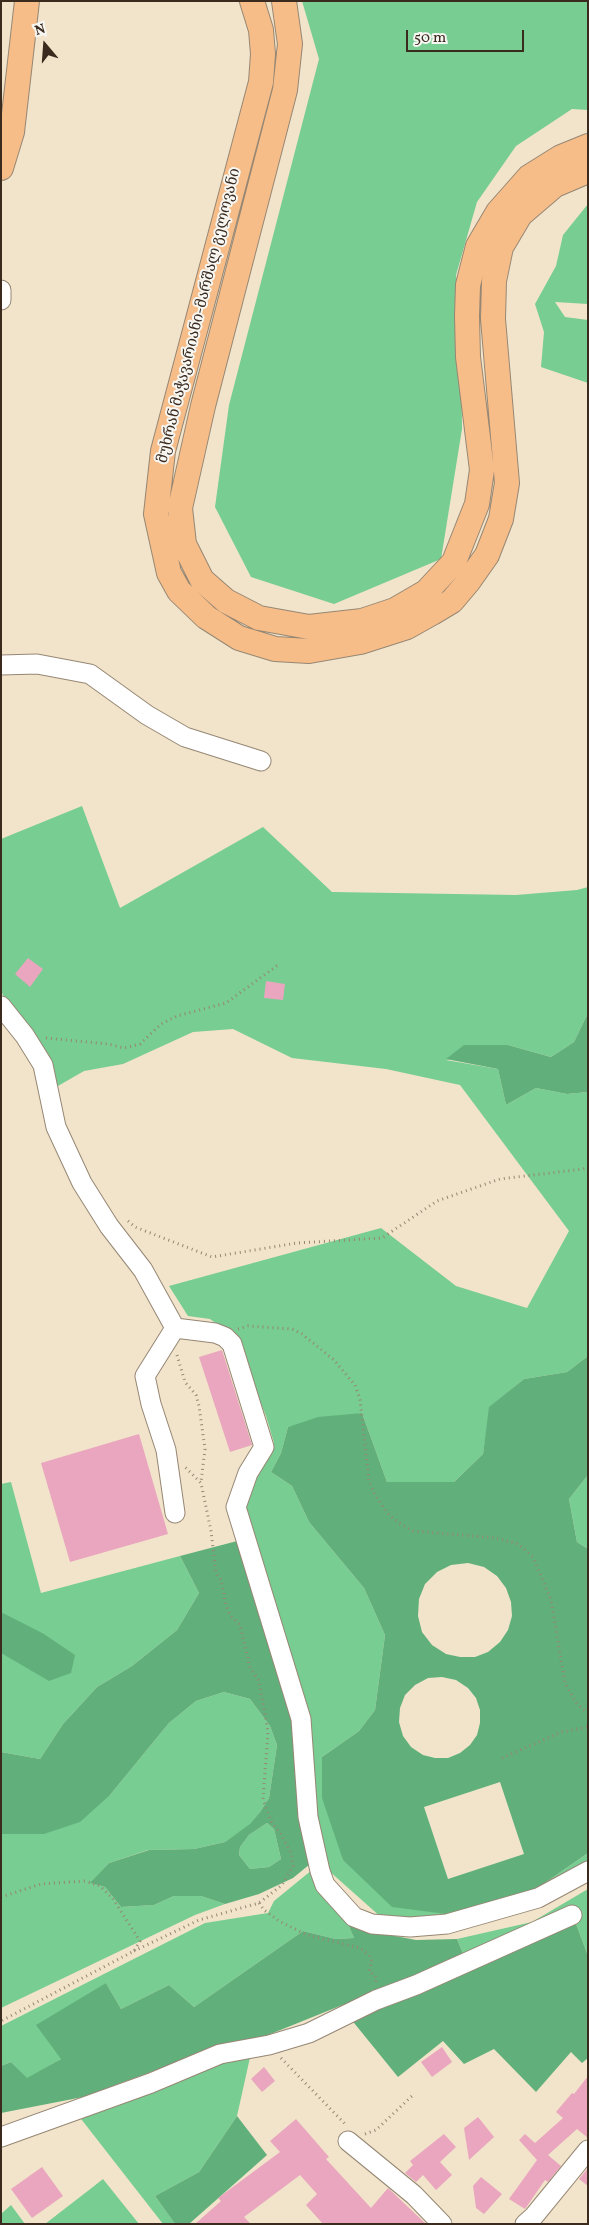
<!DOCTYPE html>
<html>
<head>
<meta charset="utf-8">
<style>
	body { margin:0 }
	#map { position:relative; width:589px; height:2225px; overflow:hidden; background:#f1e4cb; font-family:Vollkorn,serif }
	canvas { display:block }
	.frame { position:absolute; inset:0; border:2px solid #3b2a1e; pointer-events:none }
	.north { position:absolute; left:20px; top:20px; width:50px; height:50px; -webkit-text-stroke:4px #f6f6f2; paint-order:stroke; rotate:342deg; font-size:14px; font-weight:700; line-height:20px; text-align:center; color:#3b2a1e }
	.north::after { content:''; display:block; margin:auto; width:18px; height:22px; background:#3b2a1e; clip-path:polygon(50% 0,100% 100%,50% 72%,0 100%) }
	.scale { position:absolute; left:406px; top:30px; width:118px; height:22px; box-sizing:border-box; border:2px solid #3b2a1e; border-top:0; padding-left:6px; font-size:15px; line-height:18px; white-space:nowrap; color:#3b2a1e; -webkit-text-stroke:4px #f6f6f2; paint-order:stroke }
</style>
</head>
<body>
<div id="map">
<canvas width="589" height="2225"></canvas>
<div class="frame"></div>
<div class="north">N</div>
<div class="scale">50 m</div>
</div>
<script>
const ctx = document.querySelector('canvas').getContext('2d');
ctx.lineJoin = 'round';
function fillPath(path, color) {
  ctx.fillStyle = color;
  ctx.fill(path, 'evenodd');
}
function poly(rows) {
  const path = new Path2D();
  for (const r of rows) {
    path.moveTo(r[0], r[1]);
    for (let i = 2; i < r.length; i += 2) path.lineTo(r[i], r[i + 1]);
  }
  return path;
}
function trace(path, color, width, dash) {
  ctx.strokeStyle = color;
  ctx.lineWidth = width;
  ctx.lineCap = dash ? 'butt' : 'round';
  ctx.setLineDash(dash || []);
  ctx.stroke(path);
}
function drawText(font, color, halo, rows, align = 'center') {
  ctx.font = font + ' Vollkorn,"Noto Serif Georgian",serif';
  ctx.lineWidth = 4;
  ctx.setLineDash([]);
  ctx.textBaseline = 'middle';
  ctx.strokeStyle = halo;
  ctx.fillStyle = color;
  for (const [text, x, y, turn = 0] of rows) {
    ctx.save();
    ctx.translate(x, y);
    ctx.rotate((+turn || 0) * Math.PI / 180);
    ctx.textAlign = isNaN(turn) ? turn : align;
    if (halo) ctx.strokeText(text, 0, 0);
    ctx.fillText(text, 0, 0);
    ctx.restore();
  }
}
fillPath(poly([
	[302,1,588,1,588,110,572,109,516,146,477,202,456,275,461,337,462,429,441,559,334,604,251,577,215,507,229,405,319,59],
	[588,204,588,304,555,302,565,317,588,320,588,383,541,367,544,332,535,304,556,266,563,235],
	[82,806,120,908,263,827,332,892,516,895,577,890,588,887,588,1013,574,1042,551,1057,508,1045,446,1060,498,1069,506,1105,536,1088,567,1094,588,1092,588,1356,567,1372,524,1379,490,1407,483,1454,454,1482,387,1482,362,1413,288,1427,281,1453,271,1472,292,1486,309,1522,364,1588,385,1635,375,1710,359,1731,322,1757,343,1860,526,1896,588,1853,588,1872,448,1930,382,1918,328,1870,236,1488,274,1443,266,1416,233,1336,210,1319,188,1316,169,1286,381,1228,456,1286,527,1308,569,1231,460,1085,386,1069,292,1058,233,1029,193,1032,123,1064,84,1071,51,1090,1,991,1,839],
	[588,1475,588,1549,577,1542,569,1499],
	[11,1482,41,1593,180,1556,199,1593,177,1630,132,1666,97,1687,63,1724,40,1759,1,1752,1,1653,14,1659,16,1621,1,1612,1,1484],
	[224,1692,250,1699,270,1726,277,1745,269,1798,260,1812,250,1825,225,1842,194,1849,148,1850,109,1863,91,1883,105,1887,121,1907,154,1905,174,1896,201,1896,225,1904,195,1915,1,2008,1,1834,110,1795,169,1723,196,1701],
	[267,1823,274,1829,281,1859,269,1867,250,1869,239,1855,240,1847,249,1835],
	[312,1870,347,1922,354,1938,336,1939,303,1931,194,2007,169,1985,121,2009,106,1983,61,2059,27,2079,11,2062,1,2066,1,2026,205,1923,268,1913,274,1901],
	[588,1889,588,1956,575,1921,464,1956,457,1939,532,1922],
	[251,2053,237,2116,199,2172,155,2196,175,2224,163,2224,78,2115,197,2067],
	[103,2179,139,2224,45,2224,89,2190],
	[11,2205,25,2224,1,2224,1,2214]
]), '#77cd92');
fillPath(poly([
	[588,1013,588,1092,567,1094,536,1088,506,1105,498,1069,446,1059,464,1045,508,1045,551,1057,574,1042],
	[588,1356,588,1475,569,1499,577,1542,588,1549,588,1853,526,1896,462,1916,392,1907,343,1860,322,1798,322,1757,359,1731,375,1710,385,1635,364,1588,309,1522,292,1486,271,1472,281,1453,288,1427,318,1417,362,1413,387,1482,454,1482,483,1454,489,1407,524,1379,567,1372],
	[468,1563,484,1567,497,1576,506,1588,511,1602,512,1616,508,1630,500,1642,488,1652,475,1657,460,1657,446,1654,432,1645,422,1632,418,1616,419,1599,425,1584,437,1572,451,1565],
	[442,1677,456,1680,468,1688,476,1698,480,1710,480,1723,477,1735,470,1745,460,1753,448,1758,435,1758,423,1755,411,1747,403,1736,399,1722,400,1708,405,1695,415,1685,428,1678],
	[500,1782,524,1854,448,1879,424,1807],
	[241,1540,294,1721,310,1864,293,1878,259,1894,225,1904,201,1896,174,1896,154,1905,121,1907,105,1887,90,1883,109,1863,149,1850,194,1849,225,1842,250,1824,260,1812,269,1798,277,1745,270,1726,250,1699,224,1692,196,1701,169,1723,110,1795,80,1822,44,1834,1,1834,1,1752,40,1759,63,1724,97,1687,132,1666,177,1630,199,1593,180,1556],
	[267,1823,274,1829,281,1859,269,1867,250,1869,239,1855,240,1847,249,1835],
	[1,1612,44,1634,75,1655,71,1673,49,1681,1,1653],
	[575,1921,588,1956,588,2058,582,2063,571,2052,536,2092,494,2049,464,2064,443,2041,398,2077,350,2018],
	[347,1922,369,1931,416,1940,457,1939,464,1956,268,2035,227,2044,83,2097,1,2113,1,2066,11,2062,27,2078,61,2059,36,2025,106,1983,121,2009,169,1985,194,2007,303,1931,336,1939,354,1938],
	[237,2116,267,2155,189,2224,175,2224,155,2196,199,2172]
]), '#61b07c');
fillPath(poly([
	[28,958,43,969,30,987,15,974],
	[266,981,285,984,283,1000,264,998],
	[222,1350,252,1445,230,1452,199,1357],
	[139,1434,168,1534,70,1562,41,1463],
	[442,2047,452,2062,432,2077,421,2062],
	[264,2067,275,2081,262,2092,251,2079],
	[588,2076,588,2138,577,2129,548,2155,561,2166,548,2182,545,2180,525,2209,509,2199,537,2160,519,2140,525,2134,535,2143,563,2118,556,2112,572,2093,574,2094],
	[478,2117,494,2137,469,2160,464,2128],
	[296,2119,329,2157,326,2159,371,2208,388,2188,426,2224,323,2224,306,2205,317,2194,300,2175,244,2217,251,2224,195,2224,221,2201,218,2198,280,2152,270,2141],
	[444,2134,456,2147,440,2162,452,2175,436,2190,423,2175,416,2182,405,2173,413,2165,410,2161],
	[42,2167,63,2196,32,2218,11,2189],
	[588,2168,588,2186,579,2179],
	[481,2177,502,2194,484,2214,476,2208,473,2186]
]), '#eaa6be');
const minor = poly([
	[1,290,1,300],
	[1,665,37,664,90,674,147,715,185,737,261,761],
	[1,1006,25,1036,43,1065,56,1127,82,1183,109,1226,143,1270,175,1328],
	[175,1328,215,1333,225,1337,232,1344,264,1447,248,1473,236,1507,301,1719,308,1817,320,1871,325,1885,354,1917,372,1924,410,1927,447,1924,538,1898,588,1871],
	[175,1513,166,1450,151,1404,145,1376,175,1328],
	[1,2137,151,2083,220,2054,269,2045,309,2033,376,2000,416,1985,572,1915],
	[348,2141,414,2195,442,2224],
	[525,2224,534,2216,588,2150]
]);
const major = poly([
	[252,1,261,30,263,54,261,82,163,451,156,514,169,573,179,591,206,617,239,638,275,649,309,651,360,642,407,627,432,613,452,601,468,582,487,555,501,519,507,483,493,319,494,281,501,247,520,215,555,185,588,171],
	[284,1,290,44,285,90,203,406,180,508,184,544,202,580,226,601,259,618,309,627,362,621,395,610,426,592,454,562,477,504,482,470,468,357,467,316,468,285,478,246,498,212,529,177,561,157,588,146],
	[1,168,12,132,27,1]
]);
trace(minor, '#968774', 21);
trace(major, '#968774', 26);
trace(poly([
	[46,1038,108,1044,124,1048,140,1044,161,1024,177,1016,226,1003,278,965],
	[128,1221,135,1227,212,1257,297,1243,382,1238,437,1201,500,1179,583,1169,588,1167],
	[238,1329,248,1326,292,1329,302,1334,334,1360,355,1385,360,1399,369,1481,375,1495,389,1515,399,1523,413,1531,496,1538,518,1544,533,1557,551,1600,565,1683,577,1704,588,1713],
	[177,1355,185,1382,196,1395,199,1406,205,1449,201,1482],
	[502,1758,562,1732,588,1727],
	[1,1897,41,1884,85,1881,100,1886,113,1899,140,1941,134,1951,1,2021],
	[259,1903,264,1910,279,1921,307,1935,360,1948,369,1955,372,1961,369,1971,377,1978,375,1983],
	[134,1951,199,1920,259,1903,282,1885,293,1866,291,1853,281,1834,271,1821,263,1799,268,1732,259,1681,250,1668,240,1625,230,1615,226,1605,221,1580,216,1573,211,1531,201,1483,185,1467],
	[281,2058,346,2125],
	[365,2134,376,2130,413,2095]
]), '#968774', 3, [1, 4]);
trace(minor, '#fff', 19);
trace(major, '#f7bd88', 24);
drawText('15px', '#3b2a1e', '#f6f6f2', [
	["მუხრან მაჭავარიანი-მარშალ გელოვანი",200,316,-76]
]);
</script>
</body>
</html>
